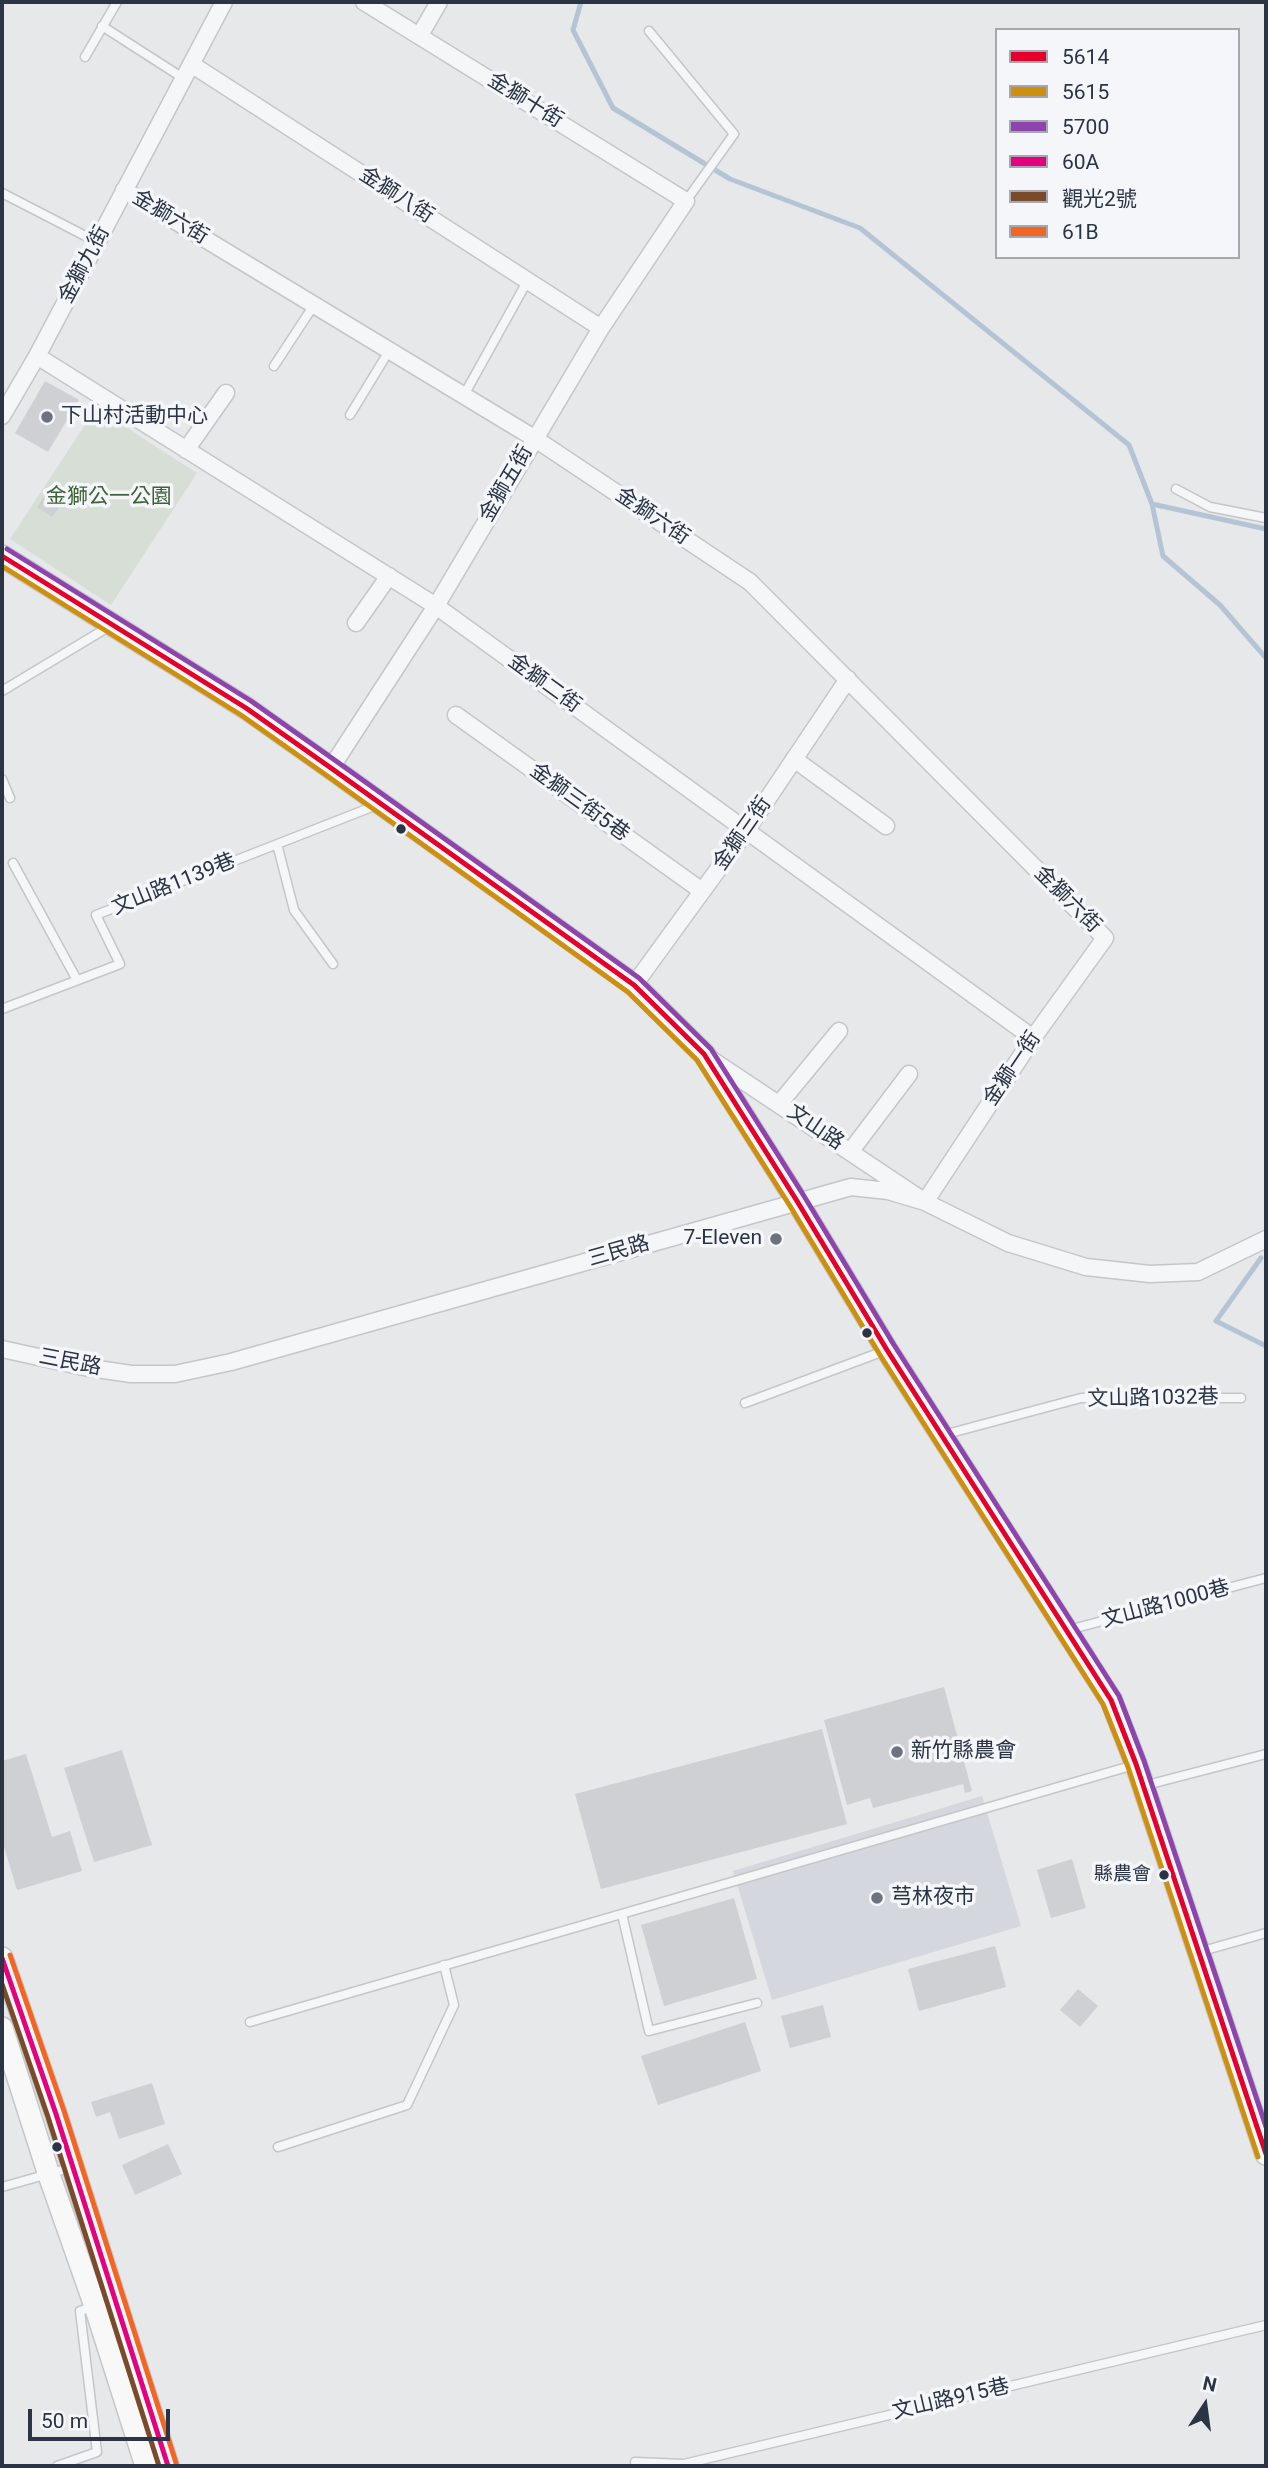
<!DOCTYPE html>
<html>
<head>
<meta charset="utf-8">
<style>
	body { margin:0 }
	#map { position:relative; width:1268px; height:2468px; overflow:hidden; background:#e6e8ea; font-family:Roboto,"Noto Sans TC",sans-serif }
	canvas { display:block }
	.frame { position:absolute; inset:0; border:4px solid #2b3445; pointer-events:none }
	.legend { position:absolute; left:995px; top:28px; width:245px; height:231px; box-sizing:border-box; background:#f4f6f9; border:2px solid #a4a8b1; margin:0; padding:9px 12px; list-style:none; font-size:21px; color:#2b3445 }
	.legend li { display:flex; align-items:center; gap:14px; height:35px }
	.legend b { width:35px; border:2px solid #a4a8b1 }
	.north { position:absolute; left:1170px; top:2370px; width:70px; height:70px; -webkit-text-stroke:5px #f4f6f9; paint-order:stroke; rotate:13deg; font-size:19px; font-weight:700; line-height:28px; text-align:center; color:#2b3445 }
	.north::after { content:''; display:block; margin:auto; width:24px; height:32px; background:#2b3445; clip-path:polygon(50% 0,100% 100%,50% 72%,0 100%) }
	.scale { position:absolute; left:28px; top:2409px; width:142px; height:32px; box-sizing:border-box; border:4px solid #2b3445; border-top:0; padding-left:9px; font-size:21px; line-height:24px; white-space:nowrap; color:#2b3445; -webkit-text-stroke:5px #f4f6f9; paint-order:stroke }
</style>
</head>
<body>
<div id="map">
<canvas width="1268" height="2468"></canvas>
<div class="frame"></div>
<ul class="legend">
<li><b style="height:9px;background:#e4002b"></b>5614</li>
<li><b style="height:9px;background:#ce8f0e"></b>5615</li>
<li><b style="height:9px;background:#8e44ad"></b>5700</li>
<li><b style="height:9px;background:#e5007d"></b>60A</li>
<li><b style="height:9px;background:#7a4b2a"></b>觀光2號</li>
<li><b style="height:9px;background:#f26522"></b>61B</li>
</ul>
<div class="north">N</div>
<div class="scale">50 m</div>
</div>
<script>
const ctx = document.querySelector('canvas').getContext('2d');
ctx.lineJoin = 'round';
function fillPath(path, color) {
  ctx.fillStyle = color;
  ctx.fill(path, 'evenodd');
}
function poly(rows) {
  const path = new Path2D();
  for (const r of rows) {
    path.moveTo(r[0], r[1]);
    for (let i = 2; i < r.length; i += 2) path.lineTo(r[i], r[i + 1]);
  }
  return path;
}
function trace(path, color, width, dash) {
  ctx.strokeStyle = color;
  ctx.lineWidth = width;
  ctx.lineCap = dash ? 'butt' : 'round';
  ctx.setLineDash(dash || []);
  ctx.stroke(path);
}
function drawText(font, color, halo, rows, align = 'center') {
  ctx.font = font + ' Roboto,"Noto Sans TC",sans-serif';
  ctx.lineWidth = 7;
  ctx.setLineDash([]);
  ctx.textBaseline = 'middle';
  ctx.strokeStyle = halo;
  ctx.fillStyle = color;
  for (const [text, x, y, turn = 0] of rows) {
    ctx.save();
    ctx.translate(x, y);
    ctx.rotate((+turn || 0) * Math.PI / 180);
    ctx.textAlign = isNaN(turn) ? turn : align;
    if (halo) ctx.strokeText(text, 0, 0);
    ctx.fillText(text, 0, 0);
    ctx.restore();
  }
}
fillPath(poly([
	[982,1796,1021,1926,772,2000,733,1871]
]), '#d4d7dd');
fillPath(poly([
	[96,408,197,473,111,605,10,539]
]), '#d6ded6');
trace(poly([
	[581,2,573,30,613,108,730,179,860,228,1129,445,1152,504,1266,529],
	[1152,504,1163,556,1220,605,1266,658],
	[1261,1258,1216,1321,1266,1346]
]), '#b4c4d5', 5);
fillPath(poly([
	[45,381,79,400,48,452,15,433],
	[48,492,63,502,52,517,37,507],
	[944,1687,972,1791,965,1793,963,1784,873,1808,870,1798,847,1805,824,1720],
	[822,1729,847,1824,601,1889,575,1794],
	[122,1750,152,1845,94,1862,64,1768],
	[26,1754,52,1837,70,1831,82,1871,17,1890,2,1840,2,1761],
	[1072,1859,1086,1908,1051,1918,1037,1870],
	[734,1898,757,1979,664,2006,641,1925],
	[995,1946,1006,1987,919,2011,908,1969],
	[1078,1989,1098,2006,1080,2027,1060,2010],
	[823,2005,831,2037,790,2048,781,2016],
	[745,2022,761,2071,658,2105,641,2056],
	[152,2083,165,2124,119,2139,110,2112,96,2117,91,2102],
	[168,2144,182,2174,135,2195,122,2165]
]), '#ced0d3');
const lane = poly([
	[102,26,183,78],
	[649,31,734,134,686,201],
	[85,57,117,2],
	[2,193,97,242],
	[274,366,314,305],
	[464,395,528,280],
	[350,415,389,351],
	[1176,489,1210,507,1266,518],
	[2,691,110,626],
	[2,779,10,798],
	[277,844,294,910,333,964],
	[13,863,77,980],
	[2,1009,120,964,96,915,377,805],
	[745,1403,884,1351],
	[943,1435,1081,1398,1241,1398],
	[1068,1630,1266,1578],
	[1143,1786,1266,1754],
	[622,1914,649,2031,757,2003],
	[1199,1952,1266,1933],
	[250,2022,1134,1765],
	[278,2147,407,2105,454,2005,444,1965],
	[2,2187,73,2167],
	[635,2462,684,2464,1266,2325],
	[57,2466,97,2452,80,2311,95,2306]
]);
const street = poly([
	[420,35,439,2],
	[191,64,601,328],
	[124,190,534,438,750,582,1105,938,1033,1038,925,1202,709,1058],
	[37,356,436,606,1033,1038],
	[2,416,37,356,224,2],
	[186,450,226,393],
	[356,623,389,576],
	[456,715,702,891],
	[794,759,886,826],
	[331,768,436,606,601,328,686,201,364,2],
	[634,985,746,831,848,679],
	[779,1104,839,1031],
	[850,1152,909,1074],
	[2,1349,84,1367,131,1374,175,1374,231,1362,851,1187,888,1191,925,1202,1008,1243,1086,1267,1150,1274,1198,1272,1266,1239]
]);
const secondary = poly([
	[2,556,246,708,331,768,634,985,704,1054,797,1201,887,1350,1111,1700,1136,1764,1266,2154],
	[2,1958,56,2114,168,2466],
	[2,2028,49,2175,95,2306,146,2466]
]);
trace(lane, '#c4c6c8', 11);
trace(street, '#c4c6c8', 19);
trace(secondary, '#c4c6c8', 24);
trace(lane, '#f5f6f7', 8);
trace(street, '#f5f6f7', 16);
trace(secondary, '#f8f8f8', 21);
trace(poly([
	[2,556,246,708,331,768,634,985,704,1054,797,1201,887,1350,1111,1700,1136,1764,1266,2154]
]), '#e4002b', 5);
trace(poly([
	[2,566,241,715,326,775,628,992,697,1060,790,1206,880,1355,1103,1704,1128,1767,1258,2157]
]), '#ce8f0e', 5);
trace(poly([
	[7,549,251,701,336,761,639,978,711,1049,804,1196,894,1345,1119,1696,1144,1761,1266,2127]
]), '#8e44ad', 5);
trace(poly([
	[2,1958,56,2114,168,2466]
]), '#e5007d', 5);
trace(poly([
	[2,1984,48,2117,159,2466]
]), '#7a4b2a', 5);
trace(poly([
	[10,1955,64,2111,176,2463]
]), '#f26522', 5);
for (const [x, y, r, color] of [
	[47,417,7,"#6c737f"],
	[401,829,6,"#2b3445"],
	[776,1239,7,"#6c737f"],
	[867,1333,6,"#2b3445"],
	[897,1752,7,"#6c737f"],
	[1164,1875,6,"#2b3445"],
	[877,1898,7,"#6c737f"],
	[57,2147,6,"#2b3445"]
]) {
  const dot = new Path2D();
  dot.arc(x, y, r, 0, 2 * Math.PI);
  ctx.fillStyle = color;
  ctx.fill(dot);
  trace(dot, '#f4f6f9', 2.5);
}
drawText('19px', '#2b3445', '#f4f6f9', [
	["縣農會",1151,1875]
], 'right');
drawText('21px', '#2b3445', '#f4f6f9', [
	["金獅十街",525,101,32],
	["金獅八街",396,196,33],
	["金獅六街",170,218,31],
	["金獅九街",85,265,-62],
	["金獅五街",507,484,-60],
	["金獅六街",652,517,34],
	["金獅二街",544,684,36],
	["金獅三街5巷",579,803,36],
	["金獅三街",743,834,-55],
	["文山路1139巷",174,885,-22],
	["金獅六街",1067,900,45],
	["金獅一街",1013,1069,-56],
	["文山路",815,1128,34],
	["三民路",619,1252,-16],
	["三民路",70,1363,11],
	["文山路1032巷",1153,1399,-1],
	["文山路1000巷",1166,1605,-15],
	["文山路915巷",951,2400,-13]
]);
drawText('21px', '#2b3445', '#f4f6f9', [
	["下山村活動中心",61,417],
	["7-Eleven",762,1239,"right"],
	["新竹縣農會",911,1752],
	["芎林夜市",891,1898]
], 'left');
drawText('21px', '#3f6138', '#f4f6f9', [
	["金獅公一公園",109,498]
]);
</script>
</body>
</html>
